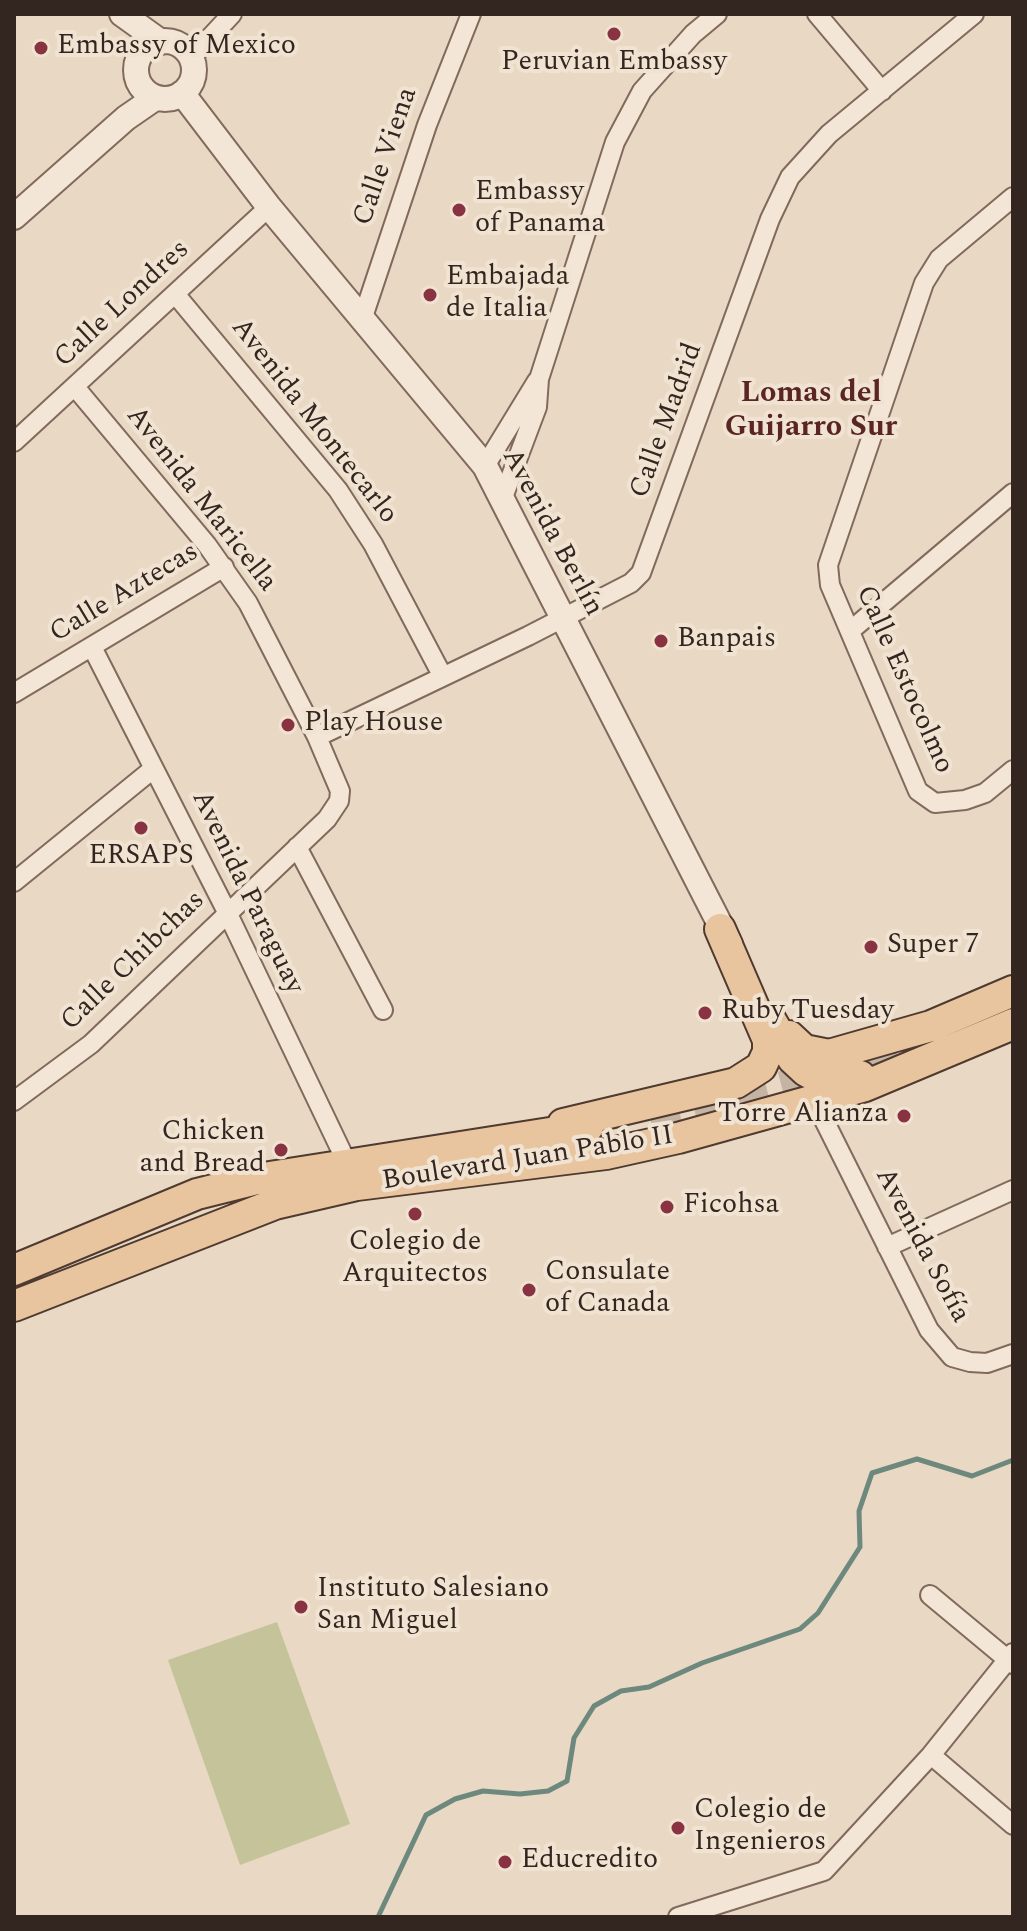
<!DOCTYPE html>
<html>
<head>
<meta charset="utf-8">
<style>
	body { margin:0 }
	#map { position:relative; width:1027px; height:1931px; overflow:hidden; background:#e9d8c4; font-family:Spectral,serif }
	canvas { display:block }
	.frame { position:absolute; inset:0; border:16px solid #33251f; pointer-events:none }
</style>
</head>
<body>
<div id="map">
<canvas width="1027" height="1931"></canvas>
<div class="frame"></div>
</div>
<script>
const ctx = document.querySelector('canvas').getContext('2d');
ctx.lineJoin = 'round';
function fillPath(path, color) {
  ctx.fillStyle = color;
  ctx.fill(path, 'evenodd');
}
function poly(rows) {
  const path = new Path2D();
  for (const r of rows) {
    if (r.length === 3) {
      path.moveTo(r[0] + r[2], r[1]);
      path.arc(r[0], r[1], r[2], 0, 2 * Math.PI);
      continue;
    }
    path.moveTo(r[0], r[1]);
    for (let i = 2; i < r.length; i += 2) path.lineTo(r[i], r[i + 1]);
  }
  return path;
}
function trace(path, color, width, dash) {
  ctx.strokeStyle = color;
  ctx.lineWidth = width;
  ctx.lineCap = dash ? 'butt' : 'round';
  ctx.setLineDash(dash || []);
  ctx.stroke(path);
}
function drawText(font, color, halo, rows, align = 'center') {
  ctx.font = font + ' Spectral,serif';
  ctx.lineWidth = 8;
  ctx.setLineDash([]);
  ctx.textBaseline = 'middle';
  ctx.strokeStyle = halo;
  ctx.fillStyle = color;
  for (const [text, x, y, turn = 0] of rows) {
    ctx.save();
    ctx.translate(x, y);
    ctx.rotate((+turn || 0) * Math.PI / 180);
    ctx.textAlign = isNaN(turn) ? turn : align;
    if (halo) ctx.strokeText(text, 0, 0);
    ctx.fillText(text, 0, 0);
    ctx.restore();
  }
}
fillPath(poly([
	[277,1622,350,1824,240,1865,168,1660]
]), '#c5c399');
trace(poly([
	[378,1917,426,1815,455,1799,483,1791,520,1794,548,1791,567,1781,574,1738,594,1706,621,1691,649,1687,702,1663,800,1629,818,1613,860,1547,859,1511,872,1473,917,1459,972,1476,1013,1460]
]), '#6d897e', 5);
trace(poly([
	[650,1116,706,1106,836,1072,912,1050,964,1026]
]), '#c5b4a3', 30, [30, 15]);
const minor = poly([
	[817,14,882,91],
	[191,58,232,14],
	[1013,197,939,259,924,283,828,565,830,585,918,791,935,803,965,800,985,793,1013,770],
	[176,295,338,490,373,544,442,675],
	[362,320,427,125,471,14],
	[14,442,269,207],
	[485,466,537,381],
	[502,500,537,407,539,379,615,142,642,91,693,34,717,14],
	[850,631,1013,493],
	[92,647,227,912,348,1165],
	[14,693,224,567],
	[317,737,528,636,631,583,641,573,770,219,790,177,829,134,974,14],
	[297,847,383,1010],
	[14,882,153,769],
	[14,1101,91,1044,327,819,339,801,340,791,317,737,248,603,207,545,75,387],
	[815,1102,929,1330,952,1357,970,1362,987,1363,1013,1354],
	[887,1247,1013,1190],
	[930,1595,1013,1664],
	[931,1755,1013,1825],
	[678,1917,824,1871,931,1755,1013,1653]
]);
const tertiary = poly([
	[122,14,161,42],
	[165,70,29],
	[182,93,269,207,485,466,730,944],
	[14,217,126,118,155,98]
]);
const primary = poly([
	[770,1019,793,1059,806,1071,821,1079,860,1076],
	[789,1036,804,1050,829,1055,931,1026,1013,991],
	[563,1124,736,1083,761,1067,768,1052,768,1040,720,929],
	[14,1270,197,1194,257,1179,588,1127],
	[14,1306,275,1204,357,1185,606,1154,678,1138,865,1086,1013,1024]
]);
trace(minor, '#816a5c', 22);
trace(tertiary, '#816a5c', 28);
trace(primary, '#4f3a30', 34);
trace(minor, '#f4e6d6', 18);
trace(tertiary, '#f4e6d6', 24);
trace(primary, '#e8c59f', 30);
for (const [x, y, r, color] of [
	[614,34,8,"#893342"],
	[41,48,8,"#893342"],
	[459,210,8,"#893342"],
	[430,295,8,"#893342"],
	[661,641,8,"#893342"],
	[288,725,8,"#893342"],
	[141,828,8,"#893342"],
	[871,947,8,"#893342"],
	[705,1013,8,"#893342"],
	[904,1116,8,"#893342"],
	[281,1150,8,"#893342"],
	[667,1207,8,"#893342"],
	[415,1214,8,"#893342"],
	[529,1290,8,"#893342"],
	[301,1607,8,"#893342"],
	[678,1828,8,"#893342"],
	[505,1862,8,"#893342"]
]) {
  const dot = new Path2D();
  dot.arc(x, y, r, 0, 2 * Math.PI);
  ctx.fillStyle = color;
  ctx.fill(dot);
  trace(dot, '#f1e3d2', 3);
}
drawText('28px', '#33251f', '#f1e3d2', [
	["Embassy of Mexico",57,48],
	["Peruvian Embassy",614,64,"center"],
	["Embassy",475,194],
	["of Panama",475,226],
	["Embajada",446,279],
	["de Italia",446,311],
	["Banpais",677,641],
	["Play House",304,725],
	["ERSAPS",141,858,"center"],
	["Super 7",887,947],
	["Ruby Tuesday",721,1013],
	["Torre Alianza",888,1116,"right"],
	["Chicken",265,1134,"right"],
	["and Bread",265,1166,"right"],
	["Ficohsa",683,1207],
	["Colegio de",415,1244,"center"],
	["Arquitectos",415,1276,"center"],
	["Consulate",545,1274],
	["of Canada",545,1306],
	["Instituto Salesiano",317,1591],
	["San Miguel",317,1623],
	["Colegio de",694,1812],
	["Ingenieros",694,1844],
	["Educredito",521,1862]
], 'left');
drawText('28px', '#33251f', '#f1e3d2', [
	["Calle Viena",387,157,-71],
	["Calle Londres",123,305,-43],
	["Calle Madrid",668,421,-70],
	["Avenida Montecarlo",313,422,52],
	["Avenida Maricella",200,500,52],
	["Avenida Berlín",551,533,62],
	["Calle Aztecas",125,594,-31],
	["Calle Estocolmo",903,680,66],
	["Avenida Paraguay",246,893,64],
	["Calle Chibchas",134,962,-44],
	["Boulevard Juan Pablo II",528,1160,-9],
	["Avenida Sofía",921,1246,62]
]);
drawText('bold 30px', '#5a2523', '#f1e3d2', [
	["Lomas del",811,395],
	["Guijarro Sur",811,429]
]);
</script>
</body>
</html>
